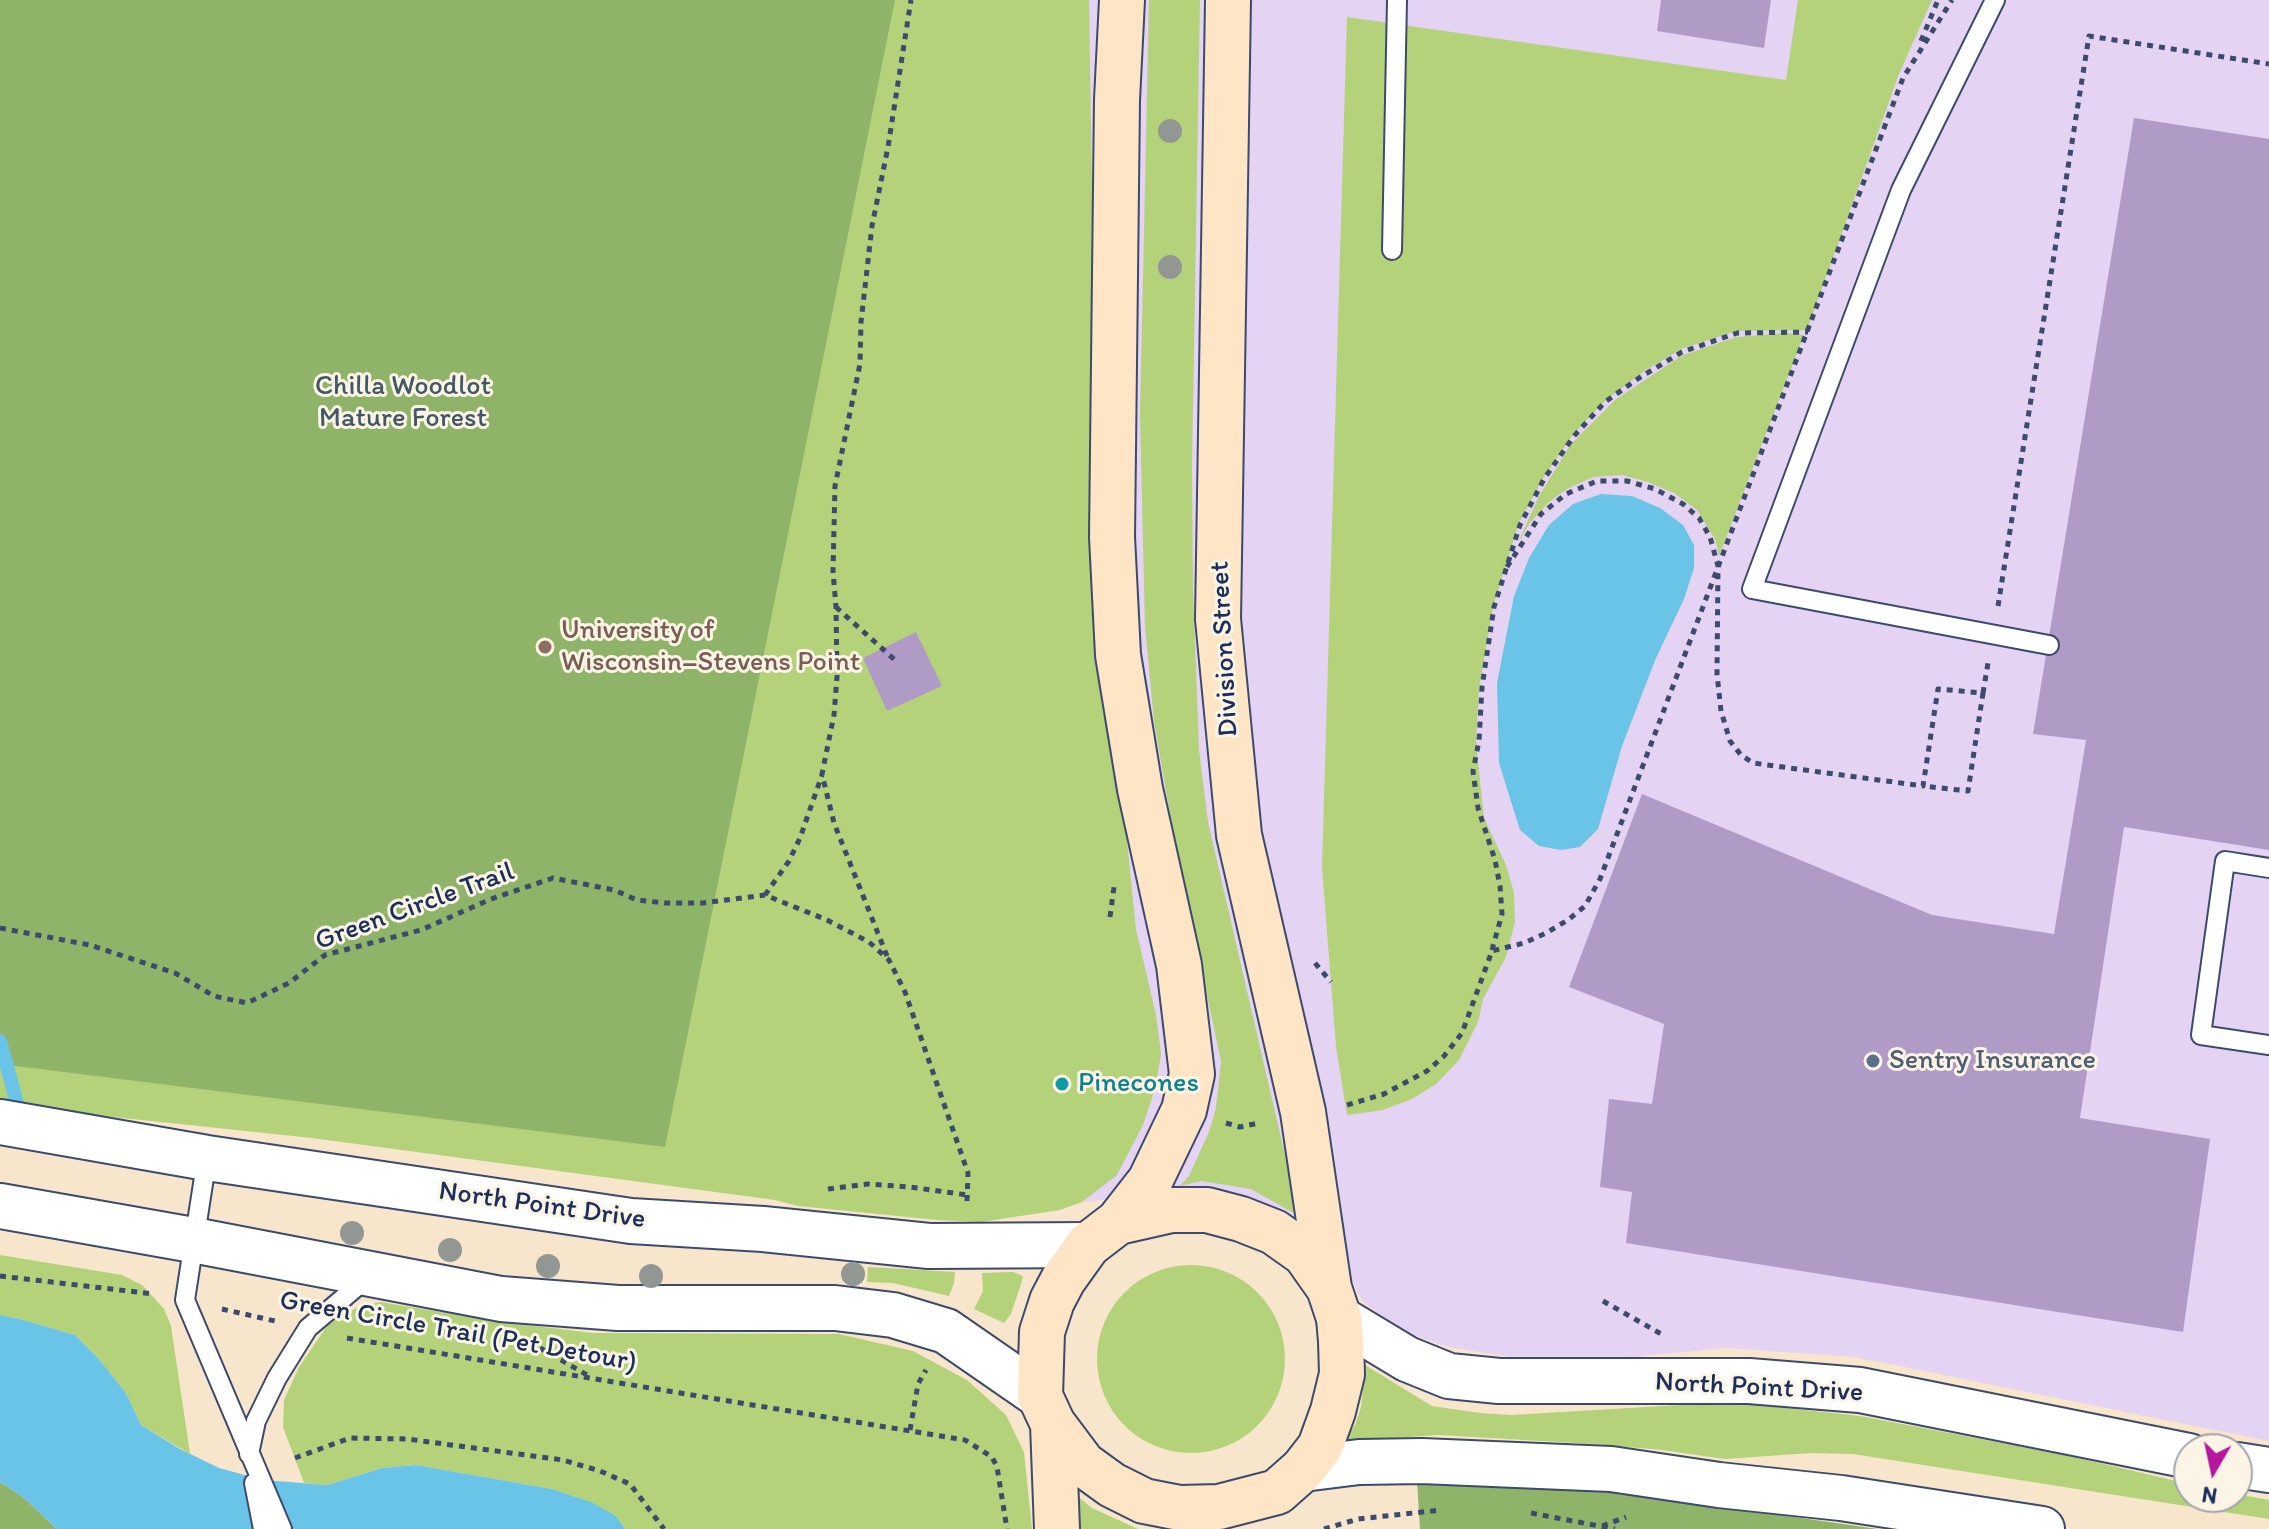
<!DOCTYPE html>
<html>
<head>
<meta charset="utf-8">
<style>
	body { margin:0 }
	#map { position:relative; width:2269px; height:1529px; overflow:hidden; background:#f7e5cc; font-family:Itim,sans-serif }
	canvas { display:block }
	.north { position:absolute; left:2173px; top:1433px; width:80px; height:80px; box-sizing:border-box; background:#fcf5e5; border:2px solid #a2a6af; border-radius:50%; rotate:189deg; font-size:22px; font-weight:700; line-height:32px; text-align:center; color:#1b2f5e }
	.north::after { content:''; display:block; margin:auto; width:28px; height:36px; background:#b5179e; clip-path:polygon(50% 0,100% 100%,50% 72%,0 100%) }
</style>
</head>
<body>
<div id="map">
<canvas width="2269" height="1529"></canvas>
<div class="north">N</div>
</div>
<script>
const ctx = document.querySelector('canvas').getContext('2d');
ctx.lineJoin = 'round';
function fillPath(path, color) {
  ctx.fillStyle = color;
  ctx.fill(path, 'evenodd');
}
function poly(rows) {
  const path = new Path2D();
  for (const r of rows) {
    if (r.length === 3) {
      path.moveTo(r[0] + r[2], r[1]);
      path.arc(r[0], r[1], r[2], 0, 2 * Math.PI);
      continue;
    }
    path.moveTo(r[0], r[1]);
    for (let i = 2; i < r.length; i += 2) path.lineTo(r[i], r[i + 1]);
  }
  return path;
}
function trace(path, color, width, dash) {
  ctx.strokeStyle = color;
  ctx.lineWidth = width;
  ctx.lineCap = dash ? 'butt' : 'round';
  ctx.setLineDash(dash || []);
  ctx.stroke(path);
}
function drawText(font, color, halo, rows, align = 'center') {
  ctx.font = font + ' Itim,sans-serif';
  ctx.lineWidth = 6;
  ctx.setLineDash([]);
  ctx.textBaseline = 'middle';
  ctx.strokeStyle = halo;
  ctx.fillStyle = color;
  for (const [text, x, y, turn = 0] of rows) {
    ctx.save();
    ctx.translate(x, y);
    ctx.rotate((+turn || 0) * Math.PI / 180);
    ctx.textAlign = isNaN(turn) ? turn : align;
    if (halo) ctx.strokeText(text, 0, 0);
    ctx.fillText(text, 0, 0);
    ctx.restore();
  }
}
fillPath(poly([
	[0,0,2269,0,2269,1441,1855,1357,1726,1348,1576,1362,1523,1359,1448,1347,1405,1332,1362,1301,1342,1260,1282,1210,1235,1196,1191,1192,1082,1202],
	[1089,23,1098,556,1136,929,1150,991,1122,878,1083,571]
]), '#e4d3f2');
fillPath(poly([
	[0,0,1089,0,1098,556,1136,929,1156,1015,1161,1054,1156,1086,1143,1125,1117,1175,1082,1202,1060,1210,981,1222,938,1220,798,1206,775,1200,312,1138,0,1105],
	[1149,0,1200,0,1192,466,1193,589,1199,750,1208,822,1299,1216,1251,1189,1201,1181,1180,1186,1189,1176,1209,1132,1216,1108,1221,1061,1178,861,1154,721,1145,627,1140,415],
	[1798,0,1932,0,1899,74,1807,330,1736,331,1681,349,1643,372,1606,400,1574,433,1542,480,1519,523,1493,607,1479,688,1476,741,1484,818,1506,865,1514,893,1515,922,1506,957,1483,999,1478,1022,1459,1060,1436,1084,1412,1099,1383,1110,1347,1115,1336,1046,1322,868,1347,17,1786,80],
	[1787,333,1804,335,1719,556,1715,539,1697,510,1674,493,1648,482,1622,475,1593,477,1567,489,1549,502,1530,523,1518,543,1539,496,1571,444,1615,400,1681,356,1736,337],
	[0,1255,122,1275,142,1285,155,1299,164,1309,171,1326,190,1454,141,1425,126,1393,99,1359,75,1335,20,1319,0,1315],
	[1191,1359,94],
	[868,1267,955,1272,954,1283,949,1296,893,1283,867,1282],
	[1013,1272,1023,1276,1022,1281,1011,1314,1004,1323,974,1309,983,1291,982,1273],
	[381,1302,488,1320,592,1333,839,1334,913,1351,967,1380,1006,1415,1024,1452,1032,1529,625,1529,615,1516,585,1500,552,1489,416,1465,382,1468,327,1485,304,1483,283,1427,284,1400,299,1367,329,1323,360,1306],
	[1365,1365,1432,1406,1480,1413,1511,1415,1732,1402,1860,1416,2070,1456,2189,1484,2189,1497,2237,1497,2237,1494,2269,1500,2269,1519,1853,1454,1811,1453,1725,1459,1662,1450,1593,1444,1439,1435,1363,1440,1340,1449,1355,1425,1361,1407],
	[1076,1495,1092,1508,1138,1529,1079,1529]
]), '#b4d279');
fillPath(poly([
	[0,0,895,0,665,1147,0,1064],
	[1417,1481,1572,1485,1878,1529,1420,1529],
	[0,1482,23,1497,57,1529,0,1529]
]), '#8fb469');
fillPath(poly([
	[1601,494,1632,496,1660,508,1683,525,1694,545,1694,568,1684,599,1656,658,1622,746,1598,829,1580,847,1561,850,1539,846,1520,830,1499,763,1497,683,1514,596,1529,558,1549,525,1573,504],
	[0,1315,20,1319,75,1335,99,1359,126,1393,141,1425,180,1449,219,1468,263,1480,327,1485,382,1468,416,1465,552,1489,591,1502,616,1516,625,1529,57,1529,23,1497,0,1482]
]), '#6ac4e7');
trace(poly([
	[0,1041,21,1118]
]), '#6ac4e7', 14);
fillPath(poly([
	[1661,0,1771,0,1764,48,1657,31],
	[2134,118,2269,139,2269,850,2124,827,2080,1118,2210,1139,2183,1332,1626,1243,1632,1192,1600,1187,1609,1099,1652,1104,1664,1024,1569,987,1642,794,1932,915,2054,934,2086,740,2033,734],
	[916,632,942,686,887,711,863,658]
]), '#b09bc6');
const service = poly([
	[1995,0,1901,190,1752,589,2049,645],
	[1392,250,1397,0],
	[2269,868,2225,861,2201,1035,2269,1045],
	[207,1158,185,1300,282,1529],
	[249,1454,256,1421,277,1378,308,1328,367,1278],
	[254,1483,263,1529]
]);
const tertiary = poly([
	[0,1122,207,1158,631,1221,763,1229,929,1246,1088,1245],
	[0,1206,193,1240,501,1299,618,1308,835,1308,893,1315,946,1331,1040,1396],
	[1339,1318,1407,1359,1449,1376,1499,1381,1749,1381,1860,1390,2189,1456],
	[2237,1465,2269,1470],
	[1303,1469,1359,1462,1422,1461,1611,1469,1719,1485,1841,1498,2042,1529]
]);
const secondary = poly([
	[1228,0,1218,619,1239,835,1303,1112,1329,1288],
	[1171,1210,1207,1210,1241,1219,1274,1232,1305,1254,1329,1288,1339,1318,1341,1341,1342,1374,1333,1411,1320,1447,1303,1469,1277,1492,1219,1507,1180,1508,1144,1501,1112,1485,1083,1464,1053,1424,1040,1396,1042,1332,1052,1301,1063,1280,1088,1245,1118,1222,1171,1210],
	[1118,1222,1150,1181,1184,1110,1192,1074,1179,965,1140,789,1118,655,1112,537,1117,100,1122,0],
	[1053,1424,1057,1529]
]);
trace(service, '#3c4a6e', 22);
trace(tertiary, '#3c4a6e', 48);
trace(secondary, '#3c4a6e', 48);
trace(poly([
	[1921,41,1938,0],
	[1507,567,1541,514,1566,494,1597,481,1627,481,1655,489,1683,504,1699,518,1710,537,1718,566,1717,674,1721,711,1730,741,1741,755,1753,763,1923,786,1938,689,1983,693,1968,791,1923,786],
	[1998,606,2089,36,2269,64],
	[836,607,895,660],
	[1983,693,1988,663],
	[765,895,789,861,800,838,822,775],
	[1110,917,1114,887],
	[0,928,90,945,175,973,214,996,247,1003,289,983,325,955,421,930,491,899,553,878,614,890,637,900,665,903,703,903,765,895,827,920,869,942,889,960,905,992,968,1173,967,1201],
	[1492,950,1502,914,1500,886,1495,860,1478,808,1473,771,1479,741,1482,687,1494,607,1520,525,1544,479,1574,436,1605,402,1639,378,1682,352,1737,333,1808,332],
	[887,956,834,823,822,774,834,715,837,677,836,607,833,571,835,486,860,364,861,322,872,226,888,147,911,0],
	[1315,963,1331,982],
	[1347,1105,1384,1094,1427,1071,1444,1056,1462,1033,1492,951,1524,943,1546,933,1568,920,1585,906,1600,879,1903,78,1952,0],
	[1226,1123,1240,1127,1259,1123],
	[828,1189,868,1184,910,1187,967,1195],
	[0,1276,154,1294],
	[1603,1301,1663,1335],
	[222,1309,275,1321],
	[347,1338,965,1440,992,1457,997,1467,1007,1529],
	[540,1348,587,1375],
	[910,1430,918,1384,926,1370],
	[295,1458,350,1438,407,1439,563,1460,600,1471,630,1484,664,1529],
	[1531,1513,1615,1529],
	[1602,1526,1626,1517],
	[1324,1529,1358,1519,1441,1510]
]), '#3c4a6e', 5, [6, 6]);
trace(service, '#fff', 18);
trace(tertiary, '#fff', 44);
trace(secondary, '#fee5c5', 44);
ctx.fillStyle = '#939793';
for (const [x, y] of [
	[1170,131],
	[1170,267],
	[352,1233],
	[450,1250],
	[548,1266],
	[853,1274],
	[651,1276]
]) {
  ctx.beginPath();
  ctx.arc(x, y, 12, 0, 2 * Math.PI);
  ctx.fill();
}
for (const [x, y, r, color] of [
	[545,647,8,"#8d6e63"],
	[1873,1061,8,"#5c6f8a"],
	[1062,1084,8,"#0f9aa8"]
]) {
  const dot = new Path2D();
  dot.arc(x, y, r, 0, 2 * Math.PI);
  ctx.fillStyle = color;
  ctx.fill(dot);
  trace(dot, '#fcf5e5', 3);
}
drawText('28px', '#415865', '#fcf5e5', [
	["Chilla Woodlot",403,387],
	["Mature Forest",403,419]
]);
drawText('28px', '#785e54', '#fcf5e5', [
	["University of",561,631],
	["Wisconsin–Stevens Point",561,663]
], 'left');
drawText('28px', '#1b2f5e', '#fcf5e5', [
	["Division Street",1225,649,-93],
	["Green Circle Trail",415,907,-20],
	["North Point Drive",542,1206,8],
	["Green Circle Trail (Pet Detour)",458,1332,10],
	["North Point Drive",1759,1388,3]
]);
drawText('28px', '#4e5e75', '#fcf5e5', [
	["Sentry Insurance",1889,1061]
], 'left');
drawText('28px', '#0d838f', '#fcf5e5', [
	["Pinecones",1078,1084]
], 'left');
</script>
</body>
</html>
